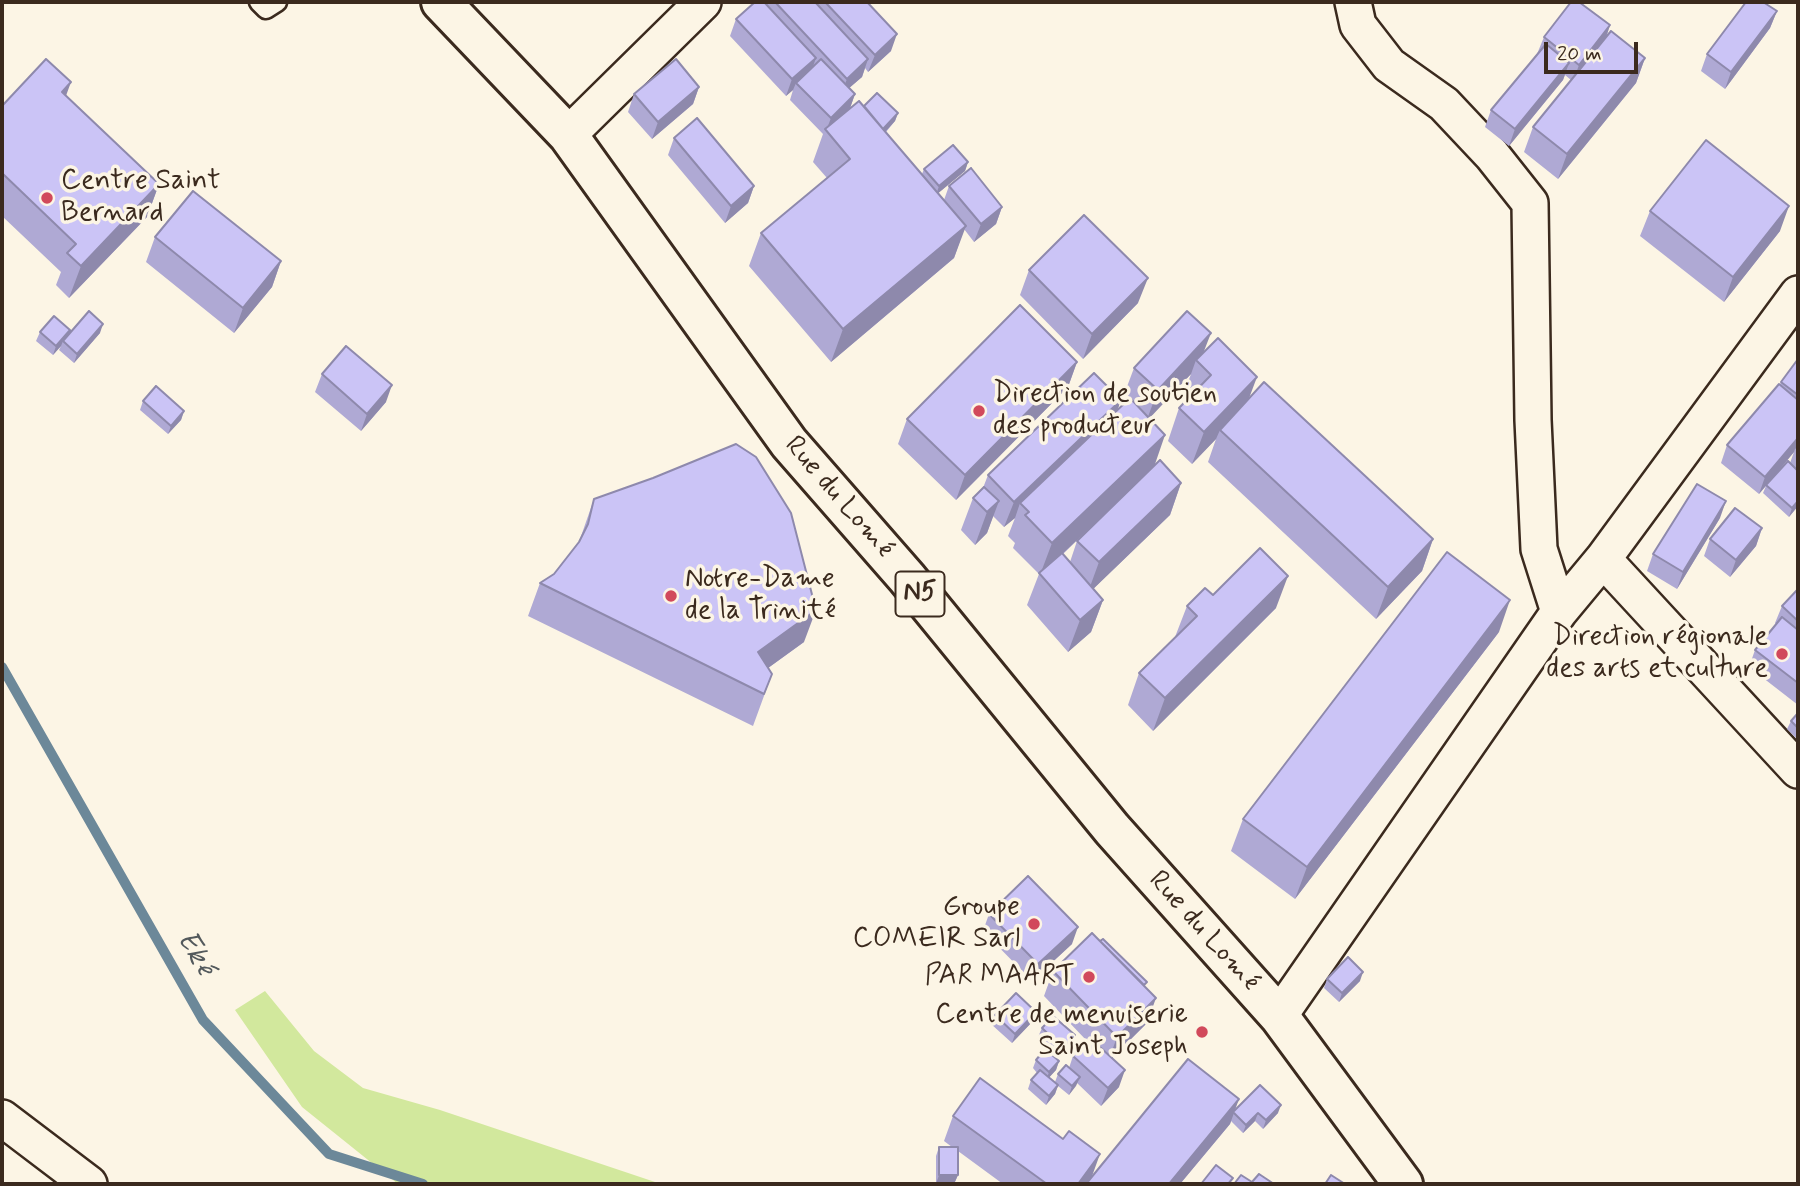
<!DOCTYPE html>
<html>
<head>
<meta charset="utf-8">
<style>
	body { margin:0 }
	#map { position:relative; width:1800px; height:1186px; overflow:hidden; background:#fcf5e5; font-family:Mynerve,sans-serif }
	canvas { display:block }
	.frame { position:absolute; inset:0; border:4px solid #3b2a1e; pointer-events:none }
	.scale { position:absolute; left:1544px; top:42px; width:94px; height:32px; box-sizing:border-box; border:4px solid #3b2a1e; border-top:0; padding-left:9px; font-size:21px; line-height:24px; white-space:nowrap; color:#3b2a1e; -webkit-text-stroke:5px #fcf5e5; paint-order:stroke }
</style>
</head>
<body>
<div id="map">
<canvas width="1800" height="1186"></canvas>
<div class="frame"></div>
<div class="scale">20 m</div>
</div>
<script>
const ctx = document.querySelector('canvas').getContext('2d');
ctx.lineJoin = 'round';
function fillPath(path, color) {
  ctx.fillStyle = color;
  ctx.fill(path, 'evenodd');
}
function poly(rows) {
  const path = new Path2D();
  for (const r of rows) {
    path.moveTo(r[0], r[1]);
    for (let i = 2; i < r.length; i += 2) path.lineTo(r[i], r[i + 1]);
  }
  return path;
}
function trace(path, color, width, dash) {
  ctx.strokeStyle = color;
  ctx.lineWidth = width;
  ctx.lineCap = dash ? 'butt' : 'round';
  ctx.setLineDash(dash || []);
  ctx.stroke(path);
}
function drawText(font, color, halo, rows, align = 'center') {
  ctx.font = font + ' Mynerve,sans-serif';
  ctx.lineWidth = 7;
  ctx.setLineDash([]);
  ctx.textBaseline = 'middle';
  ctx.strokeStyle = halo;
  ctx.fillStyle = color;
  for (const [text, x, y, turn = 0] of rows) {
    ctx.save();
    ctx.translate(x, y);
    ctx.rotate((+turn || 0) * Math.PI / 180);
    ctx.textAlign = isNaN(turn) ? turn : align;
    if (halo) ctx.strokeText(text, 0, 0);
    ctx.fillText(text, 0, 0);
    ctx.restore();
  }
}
fillPath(poly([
	[265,991,314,1051,363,1088,440,1110,661,1184,398,1184,302,1107,235,1010]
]), '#d2e89d');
trace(poly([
	[2,667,203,1020,329,1154,423,1184]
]), '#6c8899', 10);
const service = poly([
	[259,2,266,9,277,2]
]);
const minor = poly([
	[1353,2,1358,25,1389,65,1444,104,1492,155,1530,203,1533,420,1539,549,1559,612],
	[568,135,703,2],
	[1603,559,1798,770],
	[1279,1016,1559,612,1603,559,1798,294],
	[2,1118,89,1184]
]);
const primary = poly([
	[441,2,568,135,789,443,907,578,1112,829,1279,1016,1403,1184]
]);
trace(service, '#3b2a1e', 23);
trace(minor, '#3b2a1e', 40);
trace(primary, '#3b2a1e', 44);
trace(service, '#fcf5e5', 18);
trace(minor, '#fcf5e5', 35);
trace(primary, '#fcf5e5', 38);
fillPath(poly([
	[764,2,867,2,891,51,868,72,865,68,862,77,849,88,855,94,850,108,864,106,898,113,895,121,886,132,922,174,924,169,968,162,965,171,938,193,944,200,949,186,1002,207,996,224,974,242,964,229,954,258,831,362,749,266,761,233,827,178,813,162,823,134,790,100,793,90,786,96,730,36,736,19],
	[1777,11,1770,28,1725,89,1701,71,1707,54],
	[1610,25,1607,35,1645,58,1636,83,1558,179,1524,152,1533,127,1571,80,1565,75,1563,80,1509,146,1485,127,1491,110,1537,54,1544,37],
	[699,87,693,104,652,139,628,112,634,94],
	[66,96,159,184,147,217,69,298,56,285,61,272,2,216,2,106],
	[674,138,754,186,748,203,725,223,668,155],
	[1650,211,1780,231,1724,302,1640,236],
	[155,237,281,261,272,287,234,333,146,262],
	[1029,270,1138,303,1083,359,1020,295],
	[40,332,69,333,100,333,74,363,59,350,61,346,53,355,36,341],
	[1203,352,1249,398,1433,539,1422,571,1376,619,1208,462,1216,439,1192,464,1168,441,1179,408,1189,398,1184,393,1191,374,1149,418,1154,465,1181,483,1170,515,1093,589,1103,600,1091,632,1068,652,1027,605,1039,574,1013,548,1015,543,1008,536,1015,518,1004,527,993,516,987,533,975,545,961,530,973,498,983,488,988,475,1121,400,1117,411,1125,403,1122,400,1134,368],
	[1090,528,1077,541,1070,562,1063,554],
	[1798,359,1798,506,1789,517,1763,493,1766,486,1759,494,1721,463,1727,445,1780,384],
	[1794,452,1790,463,1777,473],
	[1077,362,1068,387,956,500,898,444,907,419],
	[322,374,386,402,361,431,315,392],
	[143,401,184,411,181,420,168,434,140,410],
	[594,499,804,642,768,668,772,674,753,726,528,616,540,583,554,574,579,542],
	[1720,518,1677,589,1647,571,1653,554],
	[1762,528,1756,546,1730,577,1704,556,1710,539],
	[1798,589,1798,705,1749,667,1755,650,1776,624,1775,623,1782,606],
	[1213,595,1276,608,1153,731,1128,705,1139,673,1175,637,1187,606],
	[1499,632,1295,899,1231,851,1243,819],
	[1798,713,1798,740,1787,729,1791,721],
	[989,914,1072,944,1032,981,983,931],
	[1053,971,1145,987,1147,1023,1112,1058,1119,1087,1101,1106,1077,1083,1069,1095,1058,1086,1055,1094,1046,1105,1028,1089,1031,1080,1037,1073,1033,1068,1036,1060,1059,1061,1056,1070,1049,1077,1055,1082,1058,1074,1069,1068,1073,1056,1087,1041,1044,996],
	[1327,979,1360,981,1339,1002,1324,988],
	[1036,1012,1033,1021,1012,1043,991,1024,995,1015],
	[1042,1028,1075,1035,1072,1044,1060,1056,1038,1037],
	[1234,1111,1278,1113,1263,1129,1255,1121,1243,1133,1231,1121,1230,1124,1180,1184,1003,1184,958,1151,958,1175,954,1184,936,1184,936,1156,939,1147,952,1147,944,1141,953,1116,1092,1177]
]), '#afa9d4');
fillPath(poly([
	[1777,11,1770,28,1725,89,1731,72],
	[1610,25,1604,43,1573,82,1579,65],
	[897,34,891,51,868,72,875,55],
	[816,58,810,75,796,83,793,90,786,96,792,79],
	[1645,58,1636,83,1558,179,1567,154],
	[868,59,862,77,840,96,847,79],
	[1569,63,1563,80,1509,146,1515,129],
	[71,82,59,115,62,92],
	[699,87,693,104,652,139,658,122],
	[855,94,849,111,826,131,831,118],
	[898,113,895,121,876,142,879,133],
	[968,162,965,171,936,195,939,186],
	[159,184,147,217,69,298,81,266],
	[754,186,748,203,725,223,731,206],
	[1789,206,1780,231,1724,302,1733,277],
	[1002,207,996,224,974,242,981,224],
	[966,226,954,258,831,362,843,329],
	[281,261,272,287,234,333,243,308],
	[1148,278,1138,303,1083,359,1092,334],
	[103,324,100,333,74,363,77,354],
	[70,330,67,339,63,341,61,346,53,355,56,346],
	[1211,333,1199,364,1196,360,1191,374,1146,422,1158,390],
	[1077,362,1068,387,956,500,965,475],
	[1257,377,1245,409,1220,430,1216,439,1192,464,1204,432],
	[392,385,386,402,361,431,367,414],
	[1121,400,1112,425,1020,503,1015,518,1004,527,1014,502],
	[184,411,181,420,168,434,171,426],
	[1165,435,1154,467,1040,575,1052,543],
	[1798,438,1798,447,1795,449,1794,452,1759,494,1765,477],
	[1181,483,1170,515,1087,595,1099,562],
	[999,501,987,533,975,545,987,512],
	[1726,501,1720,518,1677,589,1683,572],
	[1798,501,1798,506,1789,517,1792,508],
	[1762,528,1756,546,1730,577,1736,560],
	[1433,539,1422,571,1376,619,1388,587],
	[1288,576,1276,608,1153,731,1165,698],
	[1103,600,1091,632,1068,652,1080,620],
	[1510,600,1499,632,1295,899,1307,867],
	[816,610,804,642,746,684,758,652],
	[1078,927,1072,944,1032,981,1038,964],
	[1363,972,1360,981,1339,1002,1342,993],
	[1156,998,1147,1023,1108,1062,1117,1037],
	[1036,1012,1033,1021,1012,1043,1015,1034],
	[1075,1035,1072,1044,1060,1056,1063,1048],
	[1059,1061,1056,1070,1046,1081,1049,1072],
	[1125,1070,1119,1087,1101,1106,1108,1088],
	[1080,1077,1076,1086,1069,1095,1072,1086],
	[1058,1085,1055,1094,1046,1105,1049,1096],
	[1239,1099,1230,1124,1180,1184,1169,1184],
	[1281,1105,1278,1113,1263,1129,1266,1120],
	[1258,1113,1255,1121,1243,1133,1246,1125],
	[1100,1154,1091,1179,1087,1184,1078,1184],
	[939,1175,958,1175,954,1184,936,1184]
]), '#8e89ac');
const building = poly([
	[755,2,764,2,816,58,792,79,736,19,755,2],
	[775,2,815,2,868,59,847,79,775,2],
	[825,2,867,2,897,34,875,55,825,2],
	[1571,2,1579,2,1610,25,1579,65,1544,37,1571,2],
	[1746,2,1763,2,1777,11,1731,72,1707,54,1746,2],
	[1611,31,1645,58,1567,154,1533,127,1611,31],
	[1546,44,1569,63,1515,129,1491,110,1546,44],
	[46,59,71,82,62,92,159,184,81,266,67,253,76,244,2,173,2,106,46,59],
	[676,59,699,87,658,122,634,94,676,59],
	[821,59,855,94,831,118,796,83,821,59],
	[877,93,898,113,883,129,864,106,877,93],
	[859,101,966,226,843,329,761,233,850,159,825,129,859,101],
	[697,118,754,186,731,206,674,138,697,118],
	[1706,140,1789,206,1733,277,1650,211,1706,140],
	[953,145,968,162,939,186,924,169,953,145],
	[971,168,1002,207,981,224,949,186,971,168],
	[193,191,281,261,243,308,155,237,193,191],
	[1084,215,1148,278,1092,334,1029,270,1084,215],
	[1020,305,1077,362,965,475,907,419,1020,305],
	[89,311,103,324,77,354,63,341,89,311],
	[1187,311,1211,333,1158,390,1134,368,1187,311],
	[54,316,70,330,56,346,40,332,54,316],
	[1218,338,1257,377,1204,432,1179,408,1211,375,1196,360,1218,338],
	[346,346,392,385,367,414,322,374,346,346],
	[1798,359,1798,395,1781,382,1798,359],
	[1094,373,1121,400,1014,502,988,475,1094,373],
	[1264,382,1433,539,1388,587,1220,430,1264,382],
	[1779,384,1798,400,1798,438,1765,477,1727,445,1779,384],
	[156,386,184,411,171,426,143,401,156,386],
	[1130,398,1165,435,1052,543,1025,515,1029,512,1020,503,1130,398],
	[736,444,756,457,791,513,816,610,758,652,772,674,764,694,540,583,554,574,579,542,588,524,594,499,653,478,736,444],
	[1160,460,1181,483,1099,562,1077,541,1160,460],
	[1788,461,1798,471,1798,501,1792,508,1766,485,1788,461],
	[1697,484,1726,501,1683,572,1653,554,1697,484],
	[984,487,999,501,987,512,973,498,984,487],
	[1735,508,1762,528,1736,560,1710,539,1735,508],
	[1260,548,1288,576,1165,698,1139,673,1197,616,1187,606,1205,588,1213,595,1260,548],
	[1447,552,1510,600,1307,867,1243,819,1447,552],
	[1062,553,1103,600,1080,620,1039,573,1062,553],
	[1798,589,1798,621,1782,606,1798,589],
	[1782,617,1798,630,1798,683,1755,650,1782,617],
	[1798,713,1798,728,1791,721,1798,713],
	[1028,876,1078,927,1038,964,989,914,1028,876],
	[1092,933,1156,998,1117,1037,1053,971,1092,933],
	[1103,939,1147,982,1144,985,1100,941,1103,939],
	[1348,957,1363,972,1342,993,1327,979,1348,957],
	[1016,993,1036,1012,1015,1034,995,1015,1016,993],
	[1053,1016,1075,1035,1063,1048,1042,1028,1053,1016],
	[1090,1038,1125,1070,1108,1088,1073,1056,1090,1038],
	[1045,1049,1059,1061,1049,1072,1036,1060,1045,1049],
	[1188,1059,1239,1099,1169,1184,1086,1184,1188,1059],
	[1066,1065,1080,1077,1072,1086,1058,1074,1066,1065],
	[1040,1070,1058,1085,1049,1096,1031,1080,1040,1070],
	[980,1078,1063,1139,1069,1131,1100,1154,1078,1184,1047,1184,953,1116,980,1078],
	[1260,1085,1281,1105,1266,1120,1258,1113,1246,1125,1233,1112,1260,1085],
	[939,1147,958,1147,958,1175,939,1175,939,1147],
	[1216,1165,1233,1178,1228,1184,1201,1184,1216,1165],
	[1259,1174,1274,1184,1234,1184,1241,1175,1252,1182,1259,1174],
	[1331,1175,1345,1184,1325,1184,1331,1175]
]);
fillPath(building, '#cbc4f6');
trace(building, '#8e89ac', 2);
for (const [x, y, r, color] of [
	[47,198,7,"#d1495b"],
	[979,411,7,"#d1495b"],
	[671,596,7,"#d1495b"],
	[1782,654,7,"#d1495b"],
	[1034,924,7,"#d1495b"],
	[1089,977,7,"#d1495b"],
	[1202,1032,7,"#d1495b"]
]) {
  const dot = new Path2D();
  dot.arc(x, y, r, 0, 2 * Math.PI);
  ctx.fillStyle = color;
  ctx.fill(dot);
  trace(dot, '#fcf5e5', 2.5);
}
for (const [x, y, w] of [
	[920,594,49]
]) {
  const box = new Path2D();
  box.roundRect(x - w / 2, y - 22.5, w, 45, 5);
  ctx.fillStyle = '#fcf5e5';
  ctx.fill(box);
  trace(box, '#3b2a1e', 2);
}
drawText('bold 26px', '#3b2a1e', null, [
	["N5",920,594]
]);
drawText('28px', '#3b2a1e', '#fcf5e5', [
	["Centre Saint",61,182,"left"],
	["Bernard",61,214,"left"],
	["Direction de soutien",993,395,"left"],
	["des producteur",993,427,"left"],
	["Notre-Dame",685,580,"left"],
	["de la Trinité",685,612,"left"],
	["Direction régionale",1768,638],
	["des arts et culture",1768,670],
	["Groupe",1020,908],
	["COMEIR Sarl",1020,940],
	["PAR MAART",1075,977],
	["Centre de menuiserie",1188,1016],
	["Saint Joseph",1188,1048]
], 'right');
drawText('28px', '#3b2a1e', '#fcf5e5', [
	["Rue du Lomé",838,498,49],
	["Rue du Lomé",1203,932,48]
]);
drawText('italic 30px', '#53595c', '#fcf5e5', [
	["Eké",194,954,60]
]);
</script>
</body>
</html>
